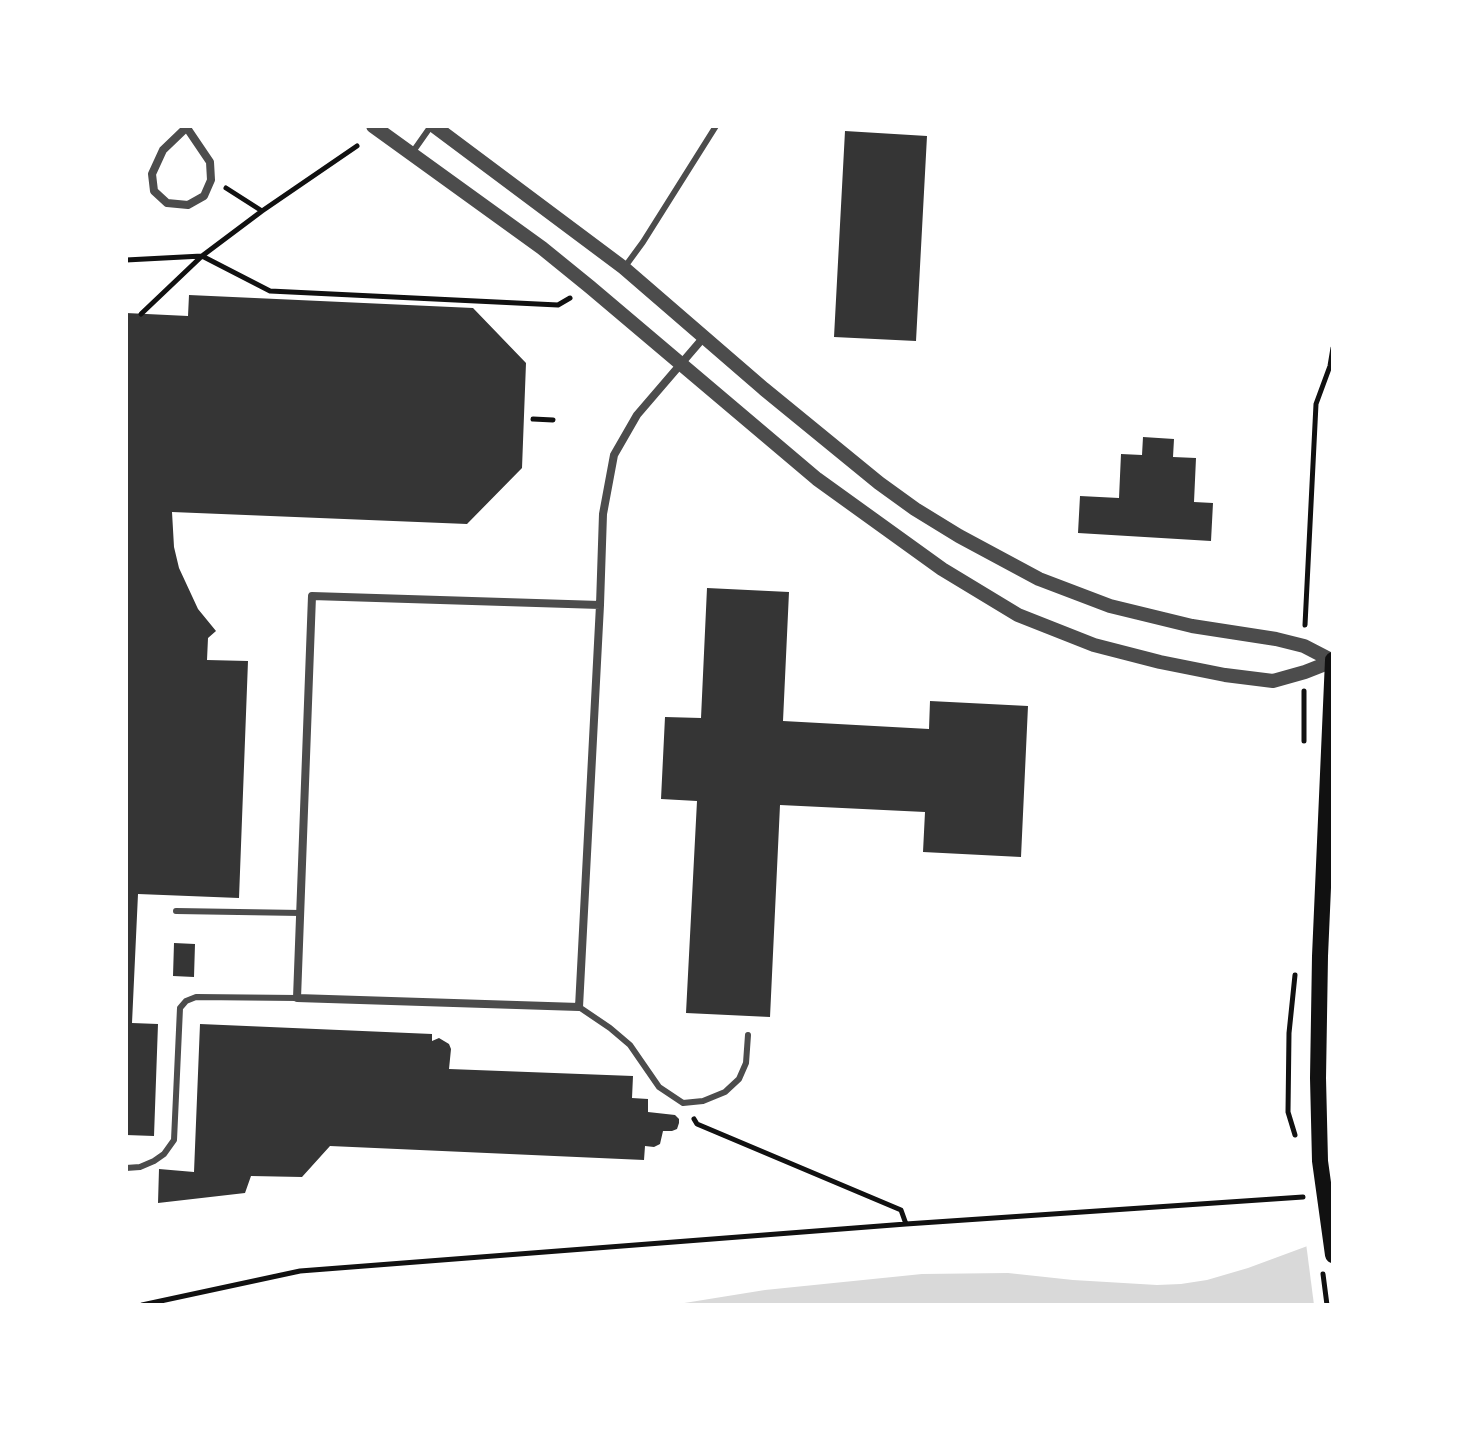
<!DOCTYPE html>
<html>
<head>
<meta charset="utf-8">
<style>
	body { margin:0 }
	#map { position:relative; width:1459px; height:1431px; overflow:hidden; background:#fff; font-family:"Space Grotesk",sans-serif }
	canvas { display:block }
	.frame { position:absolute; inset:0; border:128px solid #fff; pointer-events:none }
</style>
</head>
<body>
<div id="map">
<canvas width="1459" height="1431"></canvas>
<div class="frame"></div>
</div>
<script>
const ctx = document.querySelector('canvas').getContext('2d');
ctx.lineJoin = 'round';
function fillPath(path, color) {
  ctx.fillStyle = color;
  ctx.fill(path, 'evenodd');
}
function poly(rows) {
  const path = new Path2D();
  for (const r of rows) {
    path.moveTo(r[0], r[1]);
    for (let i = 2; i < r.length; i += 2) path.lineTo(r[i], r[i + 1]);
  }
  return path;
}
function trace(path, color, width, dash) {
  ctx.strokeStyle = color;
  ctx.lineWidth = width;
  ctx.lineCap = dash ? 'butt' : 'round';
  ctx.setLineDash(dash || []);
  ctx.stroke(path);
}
fillPath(poly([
	[1321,1241,1325,1305,672,1305,765,1290,922,1274,1008,1273,1073,1280,1157,1285,1181,1284,1207,1280,1248,1268]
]), '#d9d9d9');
fillPath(poly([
	[1333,1235,1333,1305,1314,1305,1306,1243]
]), '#fff');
fillPath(poly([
	[845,131,927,136,916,341,834,337],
	[189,295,473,308,526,363,522,468,467,524,172,512,174,547,179,568,198,609,216,631,208,638,207,660,248,661,239,898,138,894,132,1023,158,1024,154,1136,126,1135,126,313,188,316],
	[1143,437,1174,439,1173,457,1196,458,1194,502,1213,503,1211,541,1078,533,1080,496,1119,498,1121,454,1142,455],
	[707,588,789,592,783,721,929,729,930,701,1028,706,1021,857,923,852,925,812,780,805,770,1017,686,1013,697,801,661,799,665,717,701,718],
	[174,943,195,944,194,977,173,976],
	[200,1024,432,1034,432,1041,439,1038,449,1044,451,1049,449,1069,633,1076,632,1098,648,1099,648,1112,675,1115,679,1119,679,1123,677,1129,672,1131,663,1131,660,1144,654,1147,645,1146,644,1160,330,1146,302,1177,251,1176,245,1193,158,1203,159,1169,194,1172]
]), '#353535');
trace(poly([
	[226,188,262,211],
	[126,260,202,256,270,291,558,305,570,298],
	[141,314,202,256,262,211,357,146],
	[533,419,553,420],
	[1305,625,1316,404,1330,366,1333,348],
	[1304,741,1304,691],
	[1295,975,1289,1033,1288,1112,1295,1135],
	[694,1119,697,1124,901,1210,906,1224],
	[1323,1274,1327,1305],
	[142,1305,300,1271,906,1224,1303,1197]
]), '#111', 5);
trace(poly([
	[412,153,431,126],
	[624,268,643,242,716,126],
	[176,911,301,913],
	[579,1007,610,1028,630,1045,659,1087,683,1103,703,1101,725,1092,739,1079,746,1063,748,1035],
	[126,1168,140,1167,154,1161,164,1154,174,1140,180,1008,186,1001,196,997,297,998]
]), '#4c4c4c', 6);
trace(poly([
	[187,128,210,162,211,180,204,196,188,205,167,203,154,191,152,174,163,150,188,126],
	[600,605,312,596,297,998,579,1007,600,605,603,514,614,455,637,415,704,337]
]), '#4c4c4c', 8);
trace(poly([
	[373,126,542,248,590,287,817,479,942,569,1018,615,1094,645,1160,662,1225,675,1273,681,1305,672,1333,661],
	[434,126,624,268,764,389,879,483,915,509,959,536,1039,579,1110,606,1192,626,1276,639,1304,646,1333,661]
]), '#4c4c4c', 14);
trace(poly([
	[1333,660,1320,956,1318,1078,1320,1161,1333,1255]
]), '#111', 16);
</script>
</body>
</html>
